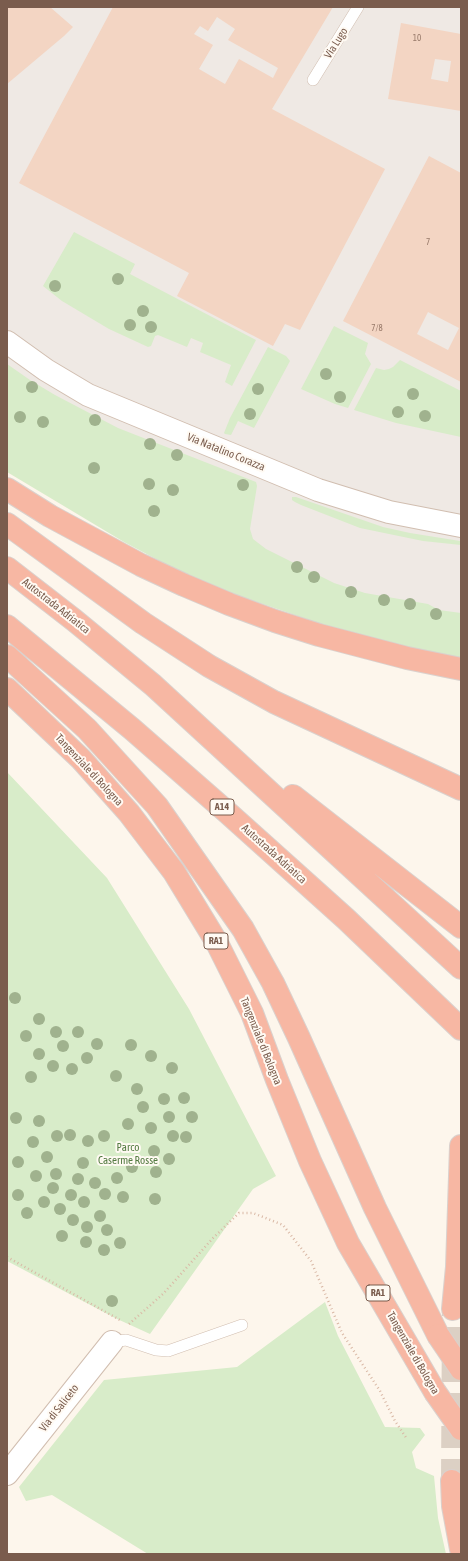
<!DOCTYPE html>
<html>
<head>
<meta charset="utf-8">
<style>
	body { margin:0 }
	#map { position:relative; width:468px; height:1561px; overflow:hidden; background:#fdf6ec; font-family:"Asap Condensed",sans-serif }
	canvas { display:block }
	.frame { position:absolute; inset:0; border:8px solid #7a5c4d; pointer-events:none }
</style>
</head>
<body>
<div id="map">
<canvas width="468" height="1561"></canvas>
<div class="frame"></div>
</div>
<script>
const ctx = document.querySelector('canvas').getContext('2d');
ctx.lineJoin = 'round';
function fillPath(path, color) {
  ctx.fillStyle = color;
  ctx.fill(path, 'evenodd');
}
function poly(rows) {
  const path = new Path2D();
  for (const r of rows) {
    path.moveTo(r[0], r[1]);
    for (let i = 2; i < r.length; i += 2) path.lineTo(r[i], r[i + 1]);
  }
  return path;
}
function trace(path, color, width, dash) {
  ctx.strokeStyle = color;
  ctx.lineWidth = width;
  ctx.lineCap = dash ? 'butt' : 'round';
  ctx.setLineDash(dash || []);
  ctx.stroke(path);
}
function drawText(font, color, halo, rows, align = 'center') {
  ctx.font = font + ' "Asap Condensed",sans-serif';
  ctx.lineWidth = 4;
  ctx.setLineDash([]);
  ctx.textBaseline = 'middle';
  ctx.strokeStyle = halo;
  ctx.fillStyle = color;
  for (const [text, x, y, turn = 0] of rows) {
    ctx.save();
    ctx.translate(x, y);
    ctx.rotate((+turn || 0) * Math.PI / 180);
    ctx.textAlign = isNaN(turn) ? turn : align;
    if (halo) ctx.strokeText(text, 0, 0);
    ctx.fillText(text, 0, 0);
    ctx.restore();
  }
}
fillPath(poly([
	[7,7,461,7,461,632,336,597,7,434]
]), '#efe9e4');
fillPath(poly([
	[74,232,135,264,130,274,256,340,232,386,225,382,231,365,200,352,203,343,191,338,187,347,158,335,155,336,151,346,148,347,109,329,62,301,43,286],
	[334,326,368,343,365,354,371,364,348,408,335,404,301,389],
	[268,347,286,356,290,361,254,428,238,421,231,435,225,434,224,433,230,418],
	[400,360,461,391,461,437,396,423,354,410,376,368,384,370,389,369,393,367],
	[7,364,30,380,55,395,118,428,256,482,257,486,250,529,253,539,266,549,334,583,365,593,428,604,439,610,461,613,461,658,420,651,327,626,228,592,175,569,124,542,7,472],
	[292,497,296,497,383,527,410,533,460,541,461,545,423,541,360,528,301,505,295,502,292,500],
	[7,772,107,878,189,1009,276,1176,253,1189,150,1334,115,1318,7,1261],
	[325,1302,338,1336,385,1427,420,1428,425,1435,412,1452,416,1468,434,1476,438,1518,446,1554,148,1554,52,1495,26,1501,19,1487,104,1380,237,1367]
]), '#d8ecc9');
fillPath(poly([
	[7,7,50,7,73,27,64,36,7,84],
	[113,7,333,7,272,109,385,169,300,330,285,324,273,346,177,296,189,273,19,183],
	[217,17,235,29,228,40,278,68,273,78,239,59,225,84,199,69,213,45,194,34,200,26,208,31],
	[401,23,461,34,461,111,388,99],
	[435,59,451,61,448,82,431,79],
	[429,156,461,173,461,382,343,321],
	[428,312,459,328,448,350,417,334]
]), '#f3d5c3');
trace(poly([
	[452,1481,453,1309]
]), '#dcd0c4', 22, [22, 11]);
const service = poly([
	[313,80,358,7],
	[112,1342,126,1340,156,1350,168,1351,242,1325]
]);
const minor = poly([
	[7,342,46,370,88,395,318,490,389,512,461,526],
	[7,1474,112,1342]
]);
const motorway = poly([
	[7,489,50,516,141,565,184,585,229,604,275,621,319,635,407,658,461,669],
	[7,524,143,623,209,666,274,702,461,789],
	[7,568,74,620,153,685,461,968],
	[7,626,132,729,228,813,346,919,461,1029],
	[7,656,87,729,157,806,243,929,273,983,299,1038,375,1208,438,1335],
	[7,689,81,759,129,813,174,872,216,941,252,1013,277,1080,310,1161,348,1243,435,1392],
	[293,796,461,927],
	[453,1309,457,1267,461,1146],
	[452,1481,453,1506,461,1549]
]);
trace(service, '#d1beb0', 12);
trace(minor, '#d1beb0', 24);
trace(motorway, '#dad1cd', 24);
trace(poly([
	[7,1257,120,1320],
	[129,1324,163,1294,213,1238,239,1213,253,1213,283,1225,311,1261,342,1333,380,1391,395,1421,407,1439]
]), '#d9b8a5', 2.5, [1, 3]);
trace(service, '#fff', 11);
trace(minor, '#fff', 22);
trace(motorway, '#f7b7a3', 22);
const motorwayBridge = poly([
	[438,1335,461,1369],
	[435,1392,461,1429]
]);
trace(motorwayBridge, '#dad1cd', 24, []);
trace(motorwayBridge, '#f7b7a3', 22);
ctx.fillStyle = '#a0b28e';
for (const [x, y] of [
	[118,279],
	[55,286],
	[143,311],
	[130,325],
	[151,327],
	[326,374],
	[32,387],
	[258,389],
	[413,394],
	[340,397],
	[398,412],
	[250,414],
	[425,416],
	[20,417],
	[95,420],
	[43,422],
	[150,444],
	[177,455],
	[94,468],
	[149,484],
	[243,485],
	[173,490],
	[154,511],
	[297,567],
	[314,577],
	[351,592],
	[384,600],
	[410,604],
	[436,614],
	[15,998],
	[39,1019],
	[56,1032],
	[78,1032],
	[26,1036],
	[97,1044],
	[131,1045],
	[63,1046],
	[39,1054],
	[151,1056],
	[87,1058],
	[53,1066],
	[172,1068],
	[72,1069],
	[116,1076],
	[31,1077],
	[137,1089],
	[184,1098],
	[164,1099],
	[143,1107],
	[169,1117],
	[192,1117],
	[16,1118],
	[39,1121],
	[128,1124],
	[151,1128],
	[70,1135],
	[57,1136],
	[104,1136],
	[173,1136],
	[186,1137],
	[88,1141],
	[33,1142],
	[154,1151],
	[47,1157],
	[169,1159],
	[18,1162],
	[83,1163],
	[132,1167],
	[156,1172],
	[56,1174],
	[36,1176],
	[117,1178],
	[78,1179],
	[95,1183],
	[53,1188],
	[105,1194],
	[18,1195],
	[71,1195],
	[123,1197],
	[155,1199],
	[44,1202],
	[84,1202],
	[60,1209],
	[27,1213],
	[100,1216],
	[73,1220],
	[87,1227],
	[107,1230],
	[62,1236],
	[86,1242],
	[120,1243],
	[104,1250],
	[112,1301]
]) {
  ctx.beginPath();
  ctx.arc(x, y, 6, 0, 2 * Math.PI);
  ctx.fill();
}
drawText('9px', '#987a6a', null, [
	["10",417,38],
	["7",428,242],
	["7/8",377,328]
]);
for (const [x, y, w] of [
	[222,807,24],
	[216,941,24],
	[378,1293,24]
]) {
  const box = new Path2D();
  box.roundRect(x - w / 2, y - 8, w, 16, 3);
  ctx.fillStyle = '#fffaf3';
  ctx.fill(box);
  trace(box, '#7a5c4d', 1);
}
drawText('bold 10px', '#7a5c4d', null, [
	["A14",222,807],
	["RA1",216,941],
	["RA1",378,1293]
]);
drawText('11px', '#7a5c4d', '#fffaf3', [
	["Via Lugo",336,43,-58],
	["Via Natalino Corazza",226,452,22],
	["Autostrada Adriatica",56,606,38],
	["Tangenziale di Bologna",89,770,47],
	["Autostrada Adriatica",274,854,42],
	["Tangenziale di Bologna",261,1041,68],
	["Tangenziale di Bologna",413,1353,60],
	["Via di Saliceto",59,1408,-52]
]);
drawText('11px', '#537a41', '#fffaf3', [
	["Parco",128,1148],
	["Caserme Rosse",128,1161]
]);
</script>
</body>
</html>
